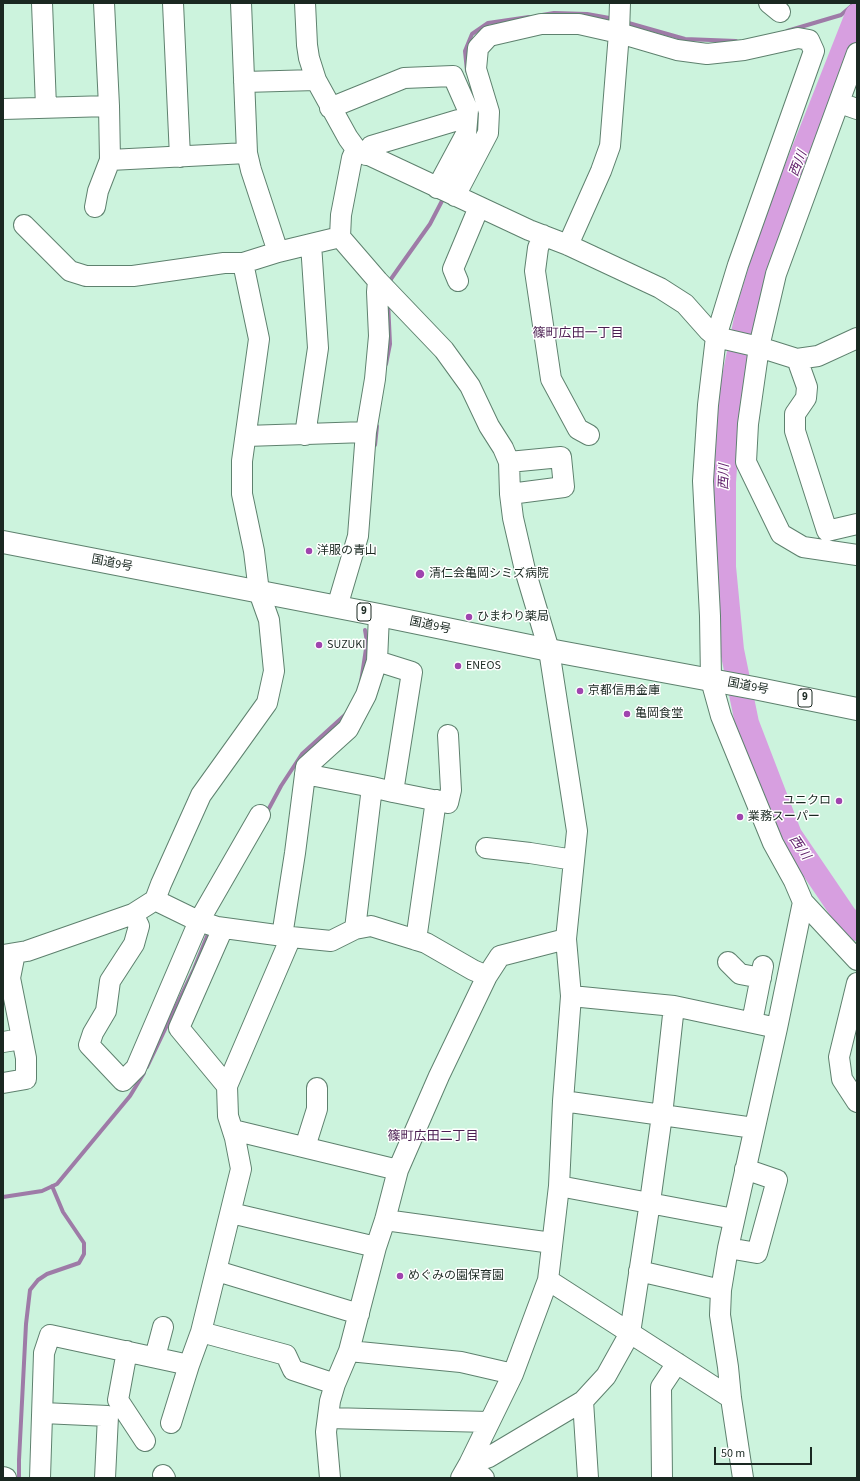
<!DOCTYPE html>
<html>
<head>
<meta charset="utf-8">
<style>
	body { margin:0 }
	#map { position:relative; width:860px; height:1481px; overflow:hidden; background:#ccf3dd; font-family:"Source Sans 3",sans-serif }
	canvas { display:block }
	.frame { position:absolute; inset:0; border:4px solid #1a2821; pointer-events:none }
	.scale { position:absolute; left:714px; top:1447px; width:98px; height:18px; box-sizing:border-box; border:2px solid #1a2821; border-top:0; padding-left:5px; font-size:12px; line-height:14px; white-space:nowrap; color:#1a2821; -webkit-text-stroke:3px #fff; paint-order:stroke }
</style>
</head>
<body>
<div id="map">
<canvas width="860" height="1481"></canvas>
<div class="frame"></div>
<div class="scale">50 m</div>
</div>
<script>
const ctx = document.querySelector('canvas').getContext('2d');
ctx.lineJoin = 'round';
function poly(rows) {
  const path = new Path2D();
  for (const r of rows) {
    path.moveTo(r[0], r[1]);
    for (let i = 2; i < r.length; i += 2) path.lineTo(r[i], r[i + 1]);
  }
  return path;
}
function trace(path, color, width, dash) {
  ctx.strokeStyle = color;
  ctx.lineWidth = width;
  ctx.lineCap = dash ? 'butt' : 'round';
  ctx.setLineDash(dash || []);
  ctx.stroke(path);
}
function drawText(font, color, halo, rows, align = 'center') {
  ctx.font = font + ' "Source Sans 3","Noto Sans JP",sans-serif';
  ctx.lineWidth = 3;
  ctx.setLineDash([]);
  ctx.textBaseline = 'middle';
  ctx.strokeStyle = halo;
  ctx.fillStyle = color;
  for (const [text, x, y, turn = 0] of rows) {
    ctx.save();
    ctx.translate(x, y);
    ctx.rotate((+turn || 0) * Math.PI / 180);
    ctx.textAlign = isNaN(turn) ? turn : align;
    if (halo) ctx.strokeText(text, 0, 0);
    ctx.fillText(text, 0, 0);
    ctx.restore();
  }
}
trace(poly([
	[542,15,554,13,587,14,615,19],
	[625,22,685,39,736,41],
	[787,31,841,15,855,3],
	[467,71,465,51,472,34,488,23,529,17],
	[477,135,479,108],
	[390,285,391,279,398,269,430,224,444,197],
	[386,364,390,344,388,301],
	[375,445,377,426],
	[361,682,367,642,365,630],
	[266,814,281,786,302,754,346,714],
	[147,1067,194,969,210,929],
	[3,1197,42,1191,57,1184,130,1096,144,1073],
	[19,1478,19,1460,26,1324,30,1290,38,1280,47,1274,79,1263,84,1254,84,1243,63,1212,52,1186]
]), '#9e7ba7', 4);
trace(poly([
	[857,15,773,228,747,314,730,396,724,482,724,567,732,650,747,723,790,835,845,916,857,929]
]), '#d79fe0', 24);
const minor = poly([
	[42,3,46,107],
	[104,3,109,106],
	[173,3,180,157],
	[241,3,247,153],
	[305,3,307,45,309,58,316,80,348,138,356,149,529,230,568,245,660,288,685,304,709,331,716,337,759,347,797,359,818,356,857,338],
	[769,3,780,12],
	[857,53,776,274,759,347,748,424,746,462,781,534,803,547,857,555],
	[244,82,316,80],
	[840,103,857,109],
	[330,108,404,78,453,76,468,110,466,134,437,188],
	[3,109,109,106,110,160,247,153,251,170,278,252],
	[356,149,352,158,341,215,340,237,378,281,444,350,470,386,489,426,503,448,509,462,510,494,513,518,525,570,549,650,577,831,566,939,571,996,563,1101,559,1186,548,1280,513,1374,469,1464,461,1478],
	[366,155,371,146,458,120,467,120],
	[455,196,488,133,489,112,476,69,478,48,489,36,541,24,579,24,619,33,677,50,707,54,744,50,798,38,809,40,814,51,738,265,716,337,708,405,703,481,710,616,711,680,721,716,773,843,794,881,803,902,857,960],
	[95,207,98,191,110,160],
	[24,225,70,271,86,276,133,276,224,263,243,263,278,252,340,237],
	[543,235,538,248,535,271,551,379,578,429,589,435],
	[568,245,601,171,610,146,619,33,620,3],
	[458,281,453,269,479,207],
	[797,359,807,387,806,398,795,414,795,431,827,531,857,524],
	[305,435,318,348,311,244],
	[246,436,366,432],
	[509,462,561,457,564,487,510,494],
	[337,607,358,536,366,432,375,379,379,336,377,292,378,281],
	[305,774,372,787],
	[393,792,448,803,451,790,448,735],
	[486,848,530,853,574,860],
	[155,900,196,920,217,927,291,937,331,941,355,929,371,926,426,943,473,970,487,976],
	[133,914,139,926,134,944,110,981,106,1011,93,1033,89,1045,123,1081,136,1068,199,921,260,815],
	[223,928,179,1028,227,1086],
	[355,929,372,787,393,792,412,672,377,661,379,615],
	[282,936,295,853,306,767,348,729,366,695,377,661],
	[416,940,436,800],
	[3,955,27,951,133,914,155,900,161,884,201,795,267,703,274,671,269,620,259,592,254,551,242,494,242,461,259,339,243,263],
	[728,962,740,974,761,978],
	[857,983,839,1057,842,1079,857,1102],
	[571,996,674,1006,777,1028],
	[752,1022,763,966],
	[3,1042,22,1039],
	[3,1083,26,1079,26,1058,10,978,15,953],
	[563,1101,754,1128],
	[233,1130,398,1170],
	[305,1147,317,1109,317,1088],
	[559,1186,734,1219],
	[231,1213,376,1247],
	[385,1220,552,1243],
	[728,1248,757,1253,777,1180,745,1169],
	[217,1271,359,1314],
	[639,1271,721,1290],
	[548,1280,731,1398],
	[201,1332,286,1355,293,1370,335,1384],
	[127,1351,118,1400,145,1441],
	[349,1351,461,1362,513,1374],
	[155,1357,163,1327],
	[43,1413,108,1416,105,1478],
	[328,1418,489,1422],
	[171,1423,189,1365],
	[163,1475,165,1478],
	[3,1477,6,1478],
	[40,1478,44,1353,50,1335,189,1365,201,1332,241,1169,235,1138,228,1116,227,1086,291,937],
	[330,1478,326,1432,330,1401,335,1384,349,1351,376,1247,385,1220,398,1170,439,1076,487,976,500,956,566,939],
	[484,1478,469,1464,489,1457,583,1401],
	[588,1478,583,1401,606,1376,630,1333,650,1202,662,1115,674,1006],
	[662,1478,661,1387,677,1363],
	[743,1478,731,1398,728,1367,720,1315,721,1290,728,1248,777,1028,803,902]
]);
const highway = poly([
	[3,542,379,615,549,650,754,688,857,709]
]);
trace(minor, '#5e816e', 22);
trace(highway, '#5e816e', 24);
trace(minor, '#fff', 20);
trace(highway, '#fff', 22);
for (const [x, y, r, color] of [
	[309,551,4,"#9f44ae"],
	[420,574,5,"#9f44ae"],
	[469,617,4,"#9f44ae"],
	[319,645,4,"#9f44ae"],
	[458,666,4,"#9f44ae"],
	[580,691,4,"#9f44ae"],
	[627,714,4,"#9f44ae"],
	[839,801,4,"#9f44ae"],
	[740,817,4,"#9f44ae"],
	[400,1276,4,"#9f44ae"]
]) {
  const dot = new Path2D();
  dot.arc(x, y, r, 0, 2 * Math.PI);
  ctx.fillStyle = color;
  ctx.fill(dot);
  trace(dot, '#fff', 1.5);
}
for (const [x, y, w] of [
	[364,612,14],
	[805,698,14]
]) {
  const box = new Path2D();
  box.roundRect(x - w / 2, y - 9, w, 18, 3);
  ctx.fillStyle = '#fff';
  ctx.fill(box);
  trace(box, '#1a2821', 1);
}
drawText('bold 11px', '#1a2821', null, [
	["9",364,612],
	["9",805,698]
]);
drawText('12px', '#1a2821', '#fff', [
	["洋服の青山",317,551],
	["清仁会亀岡シミズ病院",429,574],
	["ひまわり薬局",477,617],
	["SUZUKI",327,645],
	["ENEOS",466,666],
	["京都信用金庫",588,691],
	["亀岡食堂",635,714],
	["ユニクロ",831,801,"right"],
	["業務スーパー",748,817],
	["めぐみの園保育園",408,1276]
], 'left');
drawText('12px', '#1a2821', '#fff', [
	["国道9号",112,564,11],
	["国道9号",430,626,12],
	["国道9号",748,687,11]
]);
drawText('italic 13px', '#5f1d6a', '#fff', [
	["西川",799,164,-69],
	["西川",725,477,-88],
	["西川",799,848,56]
]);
drawText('13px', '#4a1e51', '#fff', [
	["篠町広田一丁目",578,334],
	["篠町広田二丁目",433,1137]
]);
</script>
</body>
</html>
